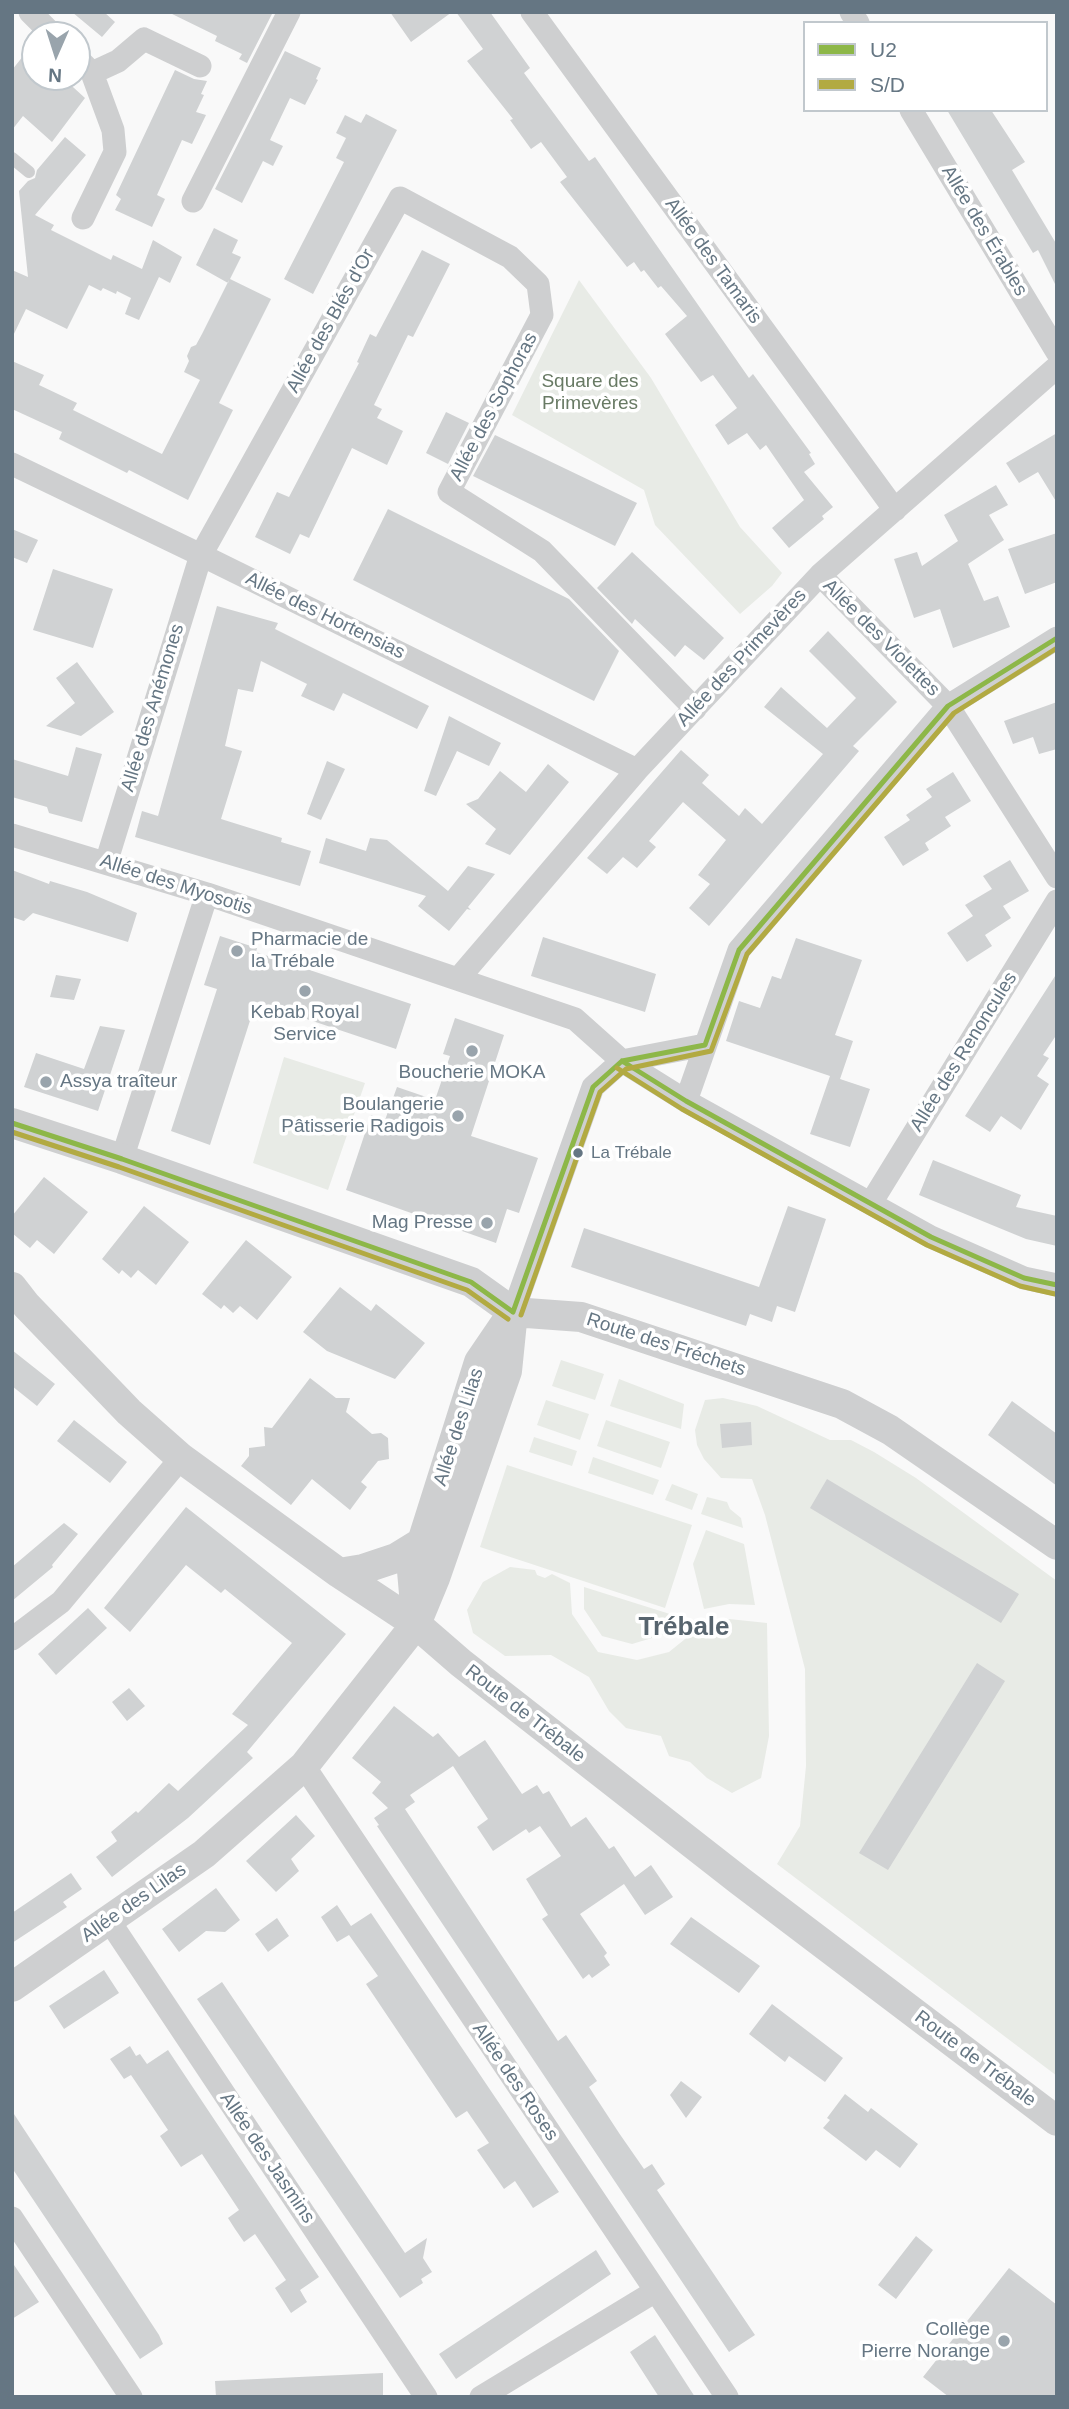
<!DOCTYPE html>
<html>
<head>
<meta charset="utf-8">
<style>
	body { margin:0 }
	#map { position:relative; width:1069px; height:2409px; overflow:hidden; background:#f9f9f9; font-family:Arial,sans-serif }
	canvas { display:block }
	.frame { position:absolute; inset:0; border:14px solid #657683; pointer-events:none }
	.legend { position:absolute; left:803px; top:21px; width:245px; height:91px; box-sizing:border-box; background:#fff; border:2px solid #c1c8cd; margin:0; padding:9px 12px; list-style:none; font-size:21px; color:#657683 }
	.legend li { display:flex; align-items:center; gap:14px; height:35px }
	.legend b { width:35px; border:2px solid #c1c8cd }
	.north { position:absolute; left:21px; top:21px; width:70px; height:70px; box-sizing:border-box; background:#fff; border:2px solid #c1c8cd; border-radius:50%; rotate:183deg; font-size:19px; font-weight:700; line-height:28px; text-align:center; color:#657683 }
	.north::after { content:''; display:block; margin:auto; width:24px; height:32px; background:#99a4ac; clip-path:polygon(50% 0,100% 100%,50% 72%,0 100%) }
</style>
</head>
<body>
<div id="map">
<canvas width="1069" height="2409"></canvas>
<div class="frame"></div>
<ul class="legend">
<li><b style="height:9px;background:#8db748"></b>U2</li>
<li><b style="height:9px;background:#b2aa42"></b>S/D</li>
</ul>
<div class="north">N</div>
</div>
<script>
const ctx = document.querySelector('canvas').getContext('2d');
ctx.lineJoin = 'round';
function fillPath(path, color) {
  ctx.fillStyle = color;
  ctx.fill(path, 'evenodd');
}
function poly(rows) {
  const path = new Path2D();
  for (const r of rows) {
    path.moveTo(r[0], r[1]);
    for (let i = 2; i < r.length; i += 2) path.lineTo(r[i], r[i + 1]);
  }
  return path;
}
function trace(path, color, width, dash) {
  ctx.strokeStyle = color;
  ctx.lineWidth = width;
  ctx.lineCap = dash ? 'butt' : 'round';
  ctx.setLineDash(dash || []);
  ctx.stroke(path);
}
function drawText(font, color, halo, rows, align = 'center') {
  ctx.font = font + ' Arial,sans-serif';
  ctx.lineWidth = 7;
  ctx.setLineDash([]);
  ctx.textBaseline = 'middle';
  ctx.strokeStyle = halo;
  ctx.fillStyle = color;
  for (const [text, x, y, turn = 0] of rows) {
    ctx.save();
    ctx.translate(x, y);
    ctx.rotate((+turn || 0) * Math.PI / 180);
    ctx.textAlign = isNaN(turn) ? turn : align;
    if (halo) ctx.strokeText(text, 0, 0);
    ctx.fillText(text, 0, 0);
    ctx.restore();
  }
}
fillPath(poly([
	[579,280,651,378,740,527,782,573,772,586,740,614,655,525,644,490,512,415],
	[284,1057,365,1083,328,1190,253,1163],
	[561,1360,604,1374,595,1400,552,1386],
	[619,1379,684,1404,681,1429,610,1406],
	[723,1398,757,1406,830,1440,851,1440,874,1452,916,1478,1057,1581,1057,2076,777,1864,800,1826,806,1766,805,1669,765,1515,752,1479,721,1478,704,1459,697,1445,695,1430,705,1400],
	[546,1400,589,1414,580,1440,537,1425],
	[606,1420,670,1442,661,1468,597,1446],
	[534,1437,577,1451,572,1466,529,1452],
	[593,1457,659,1480,653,1495,588,1473],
	[507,1465,692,1525,665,1608,480,1547],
	[672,1484,698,1494,692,1510,665,1500],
	[707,1497,727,1502,730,1509,741,1518,743,1528,701,1514],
	[706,1530,744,1544,755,1605,729,1604,704,1609,693,1564],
	[510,1567,535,1570,537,1575,545,1578,552,1574,570,1583,572,1614,598,1652,637,1660,669,1652,690,1635,729,1619,767,1623,769,1736,761,1778,732,1793,707,1778,690,1762,669,1756,661,1736,626,1728,609,1711,589,1677,551,1655,505,1656,473,1633,467,1610,483,1582],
	[584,1587,689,1620,662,1635,632,1644,602,1636,584,1609]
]), '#e8ebe6');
fillPath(poly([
	[72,12,104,12,115,22,102,37],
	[168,12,273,12,247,63,239,59,242,54,215,41,217,36],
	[390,12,452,12,411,42],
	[456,12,490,12,530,68,524,73,589,161,595,157,749,378,753,374,811,453,809,454,815,464,804,472,833,507,822,516,824,519,789,548,772,528,804,500,766,445,760,450,747,433,728,445,715,425,737,408,713,375,701,382,665,334,687,316,661,286,658,288,644,270,641,272,634,262,627,267,560,182,567,177,541,142,531,149,510,120,513,119,467,61,483,49],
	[35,41,35,77,62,77,85,98,52,142,23,116,12,130,12,70],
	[285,51,321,68,316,79,318,80,305,105,290,98,270,140,283,146,273,166,263,161,242,203,215,189],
	[175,70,194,79,207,81,201,94,204,95,196,112,206,115,192,144,182,140,157,195,165,199,152,227,115,210,121,199,116,195],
	[947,110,991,110,1025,162,1012,170,1057,245,1057,288,1038,250,1033,253],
	[366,114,397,130,313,294,284,279,344,162,336,158,346,138,336,133,345,115,361,123],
	[65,137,86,155,35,215,54,225,51,230,111,260,113,255,142,269,153,240,182,257,170,283,159,277,139,320,125,314,131,298,117,291,116,294,103,288,101,291,89,285,67,329,26,309,12,338,12,270,28,277,19,191,28,181,35,178,37,170],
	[214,228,238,240,232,253,241,257,230,279,271,299,219,403,233,410,188,500,129,470,127,473,59,439,62,432,12,409,12,361,44,375,39,385,77,403,73,410,162,454,200,380,184,372,189,361,187,356,191,347,196,345,202,334,229,280,228,283,196,265],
	[422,250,450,264,413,337,408,335,374,405,382,409,377,418,403,431,387,465,352,448,309,538,300,534,290,554,255,537,277,492,289,497,359,363,357,362,370,334,376,337],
	[446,412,469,423,448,464,426,453],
	[1057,433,1057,503,1038,472,1019,483,1006,463],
	[495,435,637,503,615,546,473,476],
	[996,485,1008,505,989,515,1004,540,968,564,984,601,998,596,1010,627,953,648,940,609,914,618,894,559,917,552,922,566,958,541,944,515],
	[388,509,569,599,619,651,594,701,353,580],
	[12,529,38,540,27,563,12,557],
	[1057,533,1057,582,1025,594,1008,549],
	[632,552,724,638,704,660,685,645,675,657,635,619,632,624,597,588],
	[53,569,113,589,93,648,33,630],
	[217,606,278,623,275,629,429,706,417,729,343,693,334,711,301,696,307,684,261,661,253,692,238,689,225,746,242,751,221,819,282,838,281,842,311,851,300,886,135,837,142,811,158,816],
	[828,631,897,702,853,746,859,751,709,926,689,908,710,884,698,875,726,840,683,802,649,841,656,847,637,868,623,857,607,874,587,858,681,750,709,775,702,783,739,816,745,808,762,824,823,754,764,707,781,687,827,728,856,698,809,651],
	[77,662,114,712,81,736,46,726,75,703,56,678],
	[1057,702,1057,749,1039,754,1033,737,1013,744,1004,721],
	[449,716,501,743,489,766,457,751,436,796,424,791],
	[76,747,102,754,82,822,49,813,47,807,12,797,12,759,68,776],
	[327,761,345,769,321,820,307,814],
	[548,764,569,782,510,855,485,844,496,829,466,804,478,799,500,771,526,792],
	[953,772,971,801,945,817,951,826,925,843,929,850,903,866,884,837,910,820,906,815,932,797,926,789],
	[326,838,366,851,370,838,387,840,448,891,468,866,495,874,468,907,471,910,467,909,449,931,418,906,426,896,319,863],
	[1010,860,1029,891,1003,906,1011,918,985,935,992,946,967,962,947,933,973,916,965,905,992,889,983,876],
	[12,870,49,884,50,881,87,892,137,913,128,942,33,913,24,921,12,917],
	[220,936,257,948,256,952,411,1004,396,1049,256,1002,210,1145,171,1131,217,989,204,985],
	[543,937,656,974,645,1012,531,976],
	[796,938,862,960,835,1035,853,1041,840,1079,870,1089,850,1147,810,1134,830,1076,726,1041,739,1001,760,1008,772,976,781,979],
	[1057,973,1057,1034,1043,1055,1049,1058,1037,1076,1049,1084,1021,1130,1001,1116,990,1132,965,1116],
	[56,975,81,979,74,1000,50,997],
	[455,1018,504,1035,471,1136,538,1158,519,1213,507,1209,496,1243,346,1190,371,1115,385,1120,397,1087,435,1100,450,1056,443,1054],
	[100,1026,125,1030,98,1111,24,1087,36,1053,84,1069],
	[933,1160,1021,1195,1016,1207,1057,1216,1057,1246,1026,1239,919,1195],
	[44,1177,88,1212,54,1254,37,1240,30,1248,12,1233,12,1216],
	[144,1206,189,1242,156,1285,138,1270,131,1278,122,1270,119,1274,102,1259],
	[788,1206,826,1219,795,1312,777,1306,772,1322,750,1314,746,1326,571,1267,584,1228,759,1287],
	[246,1240,292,1277,257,1320,240,1306,233,1313,224,1305,221,1309,202,1294],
	[340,1287,371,1311,376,1304,425,1343,395,1379,327,1351,303,1332],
	[12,1350,55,1384,37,1406,12,1386],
	[310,1378,336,1398,350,1398,346,1412,372,1434,381,1433,388,1438,389,1459,378,1461,361,1482,367,1487,350,1510,312,1479,291,1505,241,1466,249,1456,249,1448,265,1446,264,1427,272,1428],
	[1012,1401,1057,1434,1057,1486,988,1435],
	[74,1420,127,1462,110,1483,57,1441],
	[751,1422,752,1445,722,1448,720,1424],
	[827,1479,1019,1594,1001,1623,810,1508],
	[186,1507,346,1634,247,1752,253,1758,188,1818,112,1877,96,1857,117,1841,111,1832,136,1811,138,1813,169,1783,178,1791,248,1725,232,1714,292,1643,225,1589,221,1593,186,1565,130,1632,104,1608],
	[64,1523,78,1534,52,1565,53,1567,12,1601,12,1567],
	[88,1608,107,1628,56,1675,38,1654],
	[977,1663,1005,1681,888,1870,859,1853],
	[129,1688,145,1706,127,1721,112,1702],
	[394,1706,433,1737,438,1733,459,1757,485,1740,522,1794,537,1785,543,1794,549,1791,571,1827,586,1817,609,1849,614,1846,635,1877,651,1865,673,1897,645,1915,624,1884,580,1914,607,1953,604,1956,610,1965,592,1978,589,1974,583,1979,542,1919,548,1915,526,1879,561,1856,540,1826,529,1833,526,1829,493,1851,477,1827,488,1819,453,1766,410,1795,415,1802,405,1809,558,2041,566,2035,597,2081,589,2087,619,2133,644,2169,652,2164,665,2184,657,2190,755,2335,729,2352,377,1826,379,1825,374,1818,388,1808,372,1793,381,1782,352,1758],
	[296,1815,315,1836,291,1859,299,1871,276,1892,246,1861],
	[71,1873,82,1889,63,1902,67,1907,12,1943,12,1913],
	[216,1888,240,1920,225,1932,206,1931,179,1952,162,1929],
	[337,1905,351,1926,371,1913,559,2192,533,2208,515,2181,504,2189,477,2150,489,2143,467,2111,456,2118,366,1984,378,1976,349,1935,337,1942,321,1917],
	[691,1917,760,1966,739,1993,670,1944],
	[277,1918,289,1936,268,1952,255,1934],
	[104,1970,119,1993,64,2029,49,2006],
	[222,1982,405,2253,427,2238,423,2258,432,2272,421,2279,423,2283,400,2298,197,1999],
	[772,2004,843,2058,825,2082,789,2056,785,2062,749,2034],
	[130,2046,136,2056,140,2054,147,2064,168,2050,319,2277,300,2290,307,2302,291,2313,275,2288,286,2280,255,2234,244,2242,235,2229,228,2218,239,2210,202,2154,181,2167,160,2136,168,2130,131,2075,124,2079,110,2059],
	[681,2081,702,2097,686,2118,670,2095],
	[845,2094,868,2112,871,2108,918,2144,900,2168,876,2150,866,2161,823,2128,830,2120,827,2118],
	[12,2111,159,2335,163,2344,140,2359,12,2168],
	[916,2236,933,2250,896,2299,878,2285],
	[596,2250,611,2274,456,2379,439,2354],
	[12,2262,39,2302,12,2319],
	[1009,2268,1057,2305,1057,2397,949,2397,923,2377],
	[655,2335,695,2397,659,2397,630,2352],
	[383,2373,383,2397,216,2397,215,2381]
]), '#d0d2d3');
trace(poly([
	[12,158,29,172]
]), '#cecfd0', 12);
trace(poly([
	[30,12,53,35],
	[532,12,895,510],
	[851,12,858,23],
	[77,58,92,73,113,130,115,152,83,218],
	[92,73,118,61,144,39,200,66],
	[911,110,1057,352],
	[193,201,289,12],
	[12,464,201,555,637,770],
	[820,575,948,706,1057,877],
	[12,835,207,894,575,1019,622,1061,686,1101,931,1237,1024,1278,1057,1285],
	[106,863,201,555,400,198,510,257,538,284,542,315,449,492,542,551,695,709],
	[458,979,637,770,820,575,1057,367],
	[686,1101,739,950,948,706,1057,638],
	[122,1159,207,894],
	[871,1203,1057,901],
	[513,1312,593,1087,622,1061,705,1045],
	[12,1639,61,1602,181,1458],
	[304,1766,727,2397],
	[108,1919,426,2397],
	[12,2218,131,2397],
	[481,2397,654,2292]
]), '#cecfd0', 23);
trace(poly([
	[12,1123,122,1159,471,1282,513,1312,581,1317,842,1404,890,1430,1057,1545],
	[12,1287,26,1305,129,1412,181,1458,339,1573,416,1624,461,1663,740,1881,1057,2121],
	[339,1573,363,1569,396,1558,422,1542],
	[416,1616,412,1571,422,1542,479,1362,511,1315],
	[12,1987,204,1854,304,1766,416,1624,435,1578,507,1371,513,1312]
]), '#cecfd0', 30);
trace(poly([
	[622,1061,686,1101,931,1237,1024,1278,1057,1285],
	[12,1123,122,1159,471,1282,513,1312],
	[513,1312,593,1087,622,1061,705,1045,739,950,948,706,1057,638]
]), '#8db748', 5);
trace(poly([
	[617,1068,682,1109,927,1245,1020,1286,1055,1294],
	[12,1132,119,1167,467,1290,508,1319],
	[521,1315,600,1092,626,1069,711,1051,747,954,954,713,1057,648]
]), '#b2aa42', 5);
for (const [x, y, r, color] of [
	[237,951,7,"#99a4ac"],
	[305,991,7,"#99a4ac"],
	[472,1051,7,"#99a4ac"],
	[46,1082,7,"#99a4ac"],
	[458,1116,7,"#99a4ac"],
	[578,1153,6,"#657683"],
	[487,1223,7,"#99a4ac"],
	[1004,2341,7,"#99a4ac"]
]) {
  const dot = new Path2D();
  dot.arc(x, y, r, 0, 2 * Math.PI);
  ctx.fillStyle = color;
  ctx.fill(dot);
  trace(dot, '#fff', 2.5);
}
drawText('17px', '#657683', '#fff', [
	["La Trébale",591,1153]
], 'left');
drawText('19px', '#657683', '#fff', [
	["Allée des Érables",984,231,59],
	["Allée des Tamaris",713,261,54],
	["Allée des Blés d'Or",331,321,-61],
	["Allée des Sophoras",494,407,-62],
	["Allée des Hortensias",325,616,26],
	["Allée des Violettes",881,638,45],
	["Allée des Primevères",742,658,-47],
	["Allée des Anémones",153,708,-73],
	["Allée des Myosotis",176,885,18],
	["Allée des Renoncules",964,1052,-58],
	["Route des Fréchets",666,1345,18],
	["Allée des Lilas",459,1427,-72],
	["Route de Trébale",525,1714,38],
	["Allée des Lilas",134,1903,-35],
	["Route de Trébale",975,2059,37],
	["Allée des Roses",515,2082,56],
	["Allée des Jasmins",267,2158,56]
]);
drawText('19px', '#687a64', '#fff', [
	["Square des",590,382],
	["Primevères",590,404]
]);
drawText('19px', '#657683', '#fff', [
	["Pharmacie de",251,940,"left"],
	["la Trébale",251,962,"left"],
	["Kebab Royal",305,1013,"center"],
	["Service",305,1035,"center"],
	["Boucherie MOKA",472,1073,"center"],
	["Assya traîteur",60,1082,"left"],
	["Boulangerie",444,1105],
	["Pâtisserie Radigois",444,1127],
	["Mag Presse",473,1223],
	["Collège",990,2330],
	["Pierre Norange",990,2352]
], 'right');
drawText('bold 26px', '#57646e', '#fff', [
	["Trébale",684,1628]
]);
</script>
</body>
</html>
